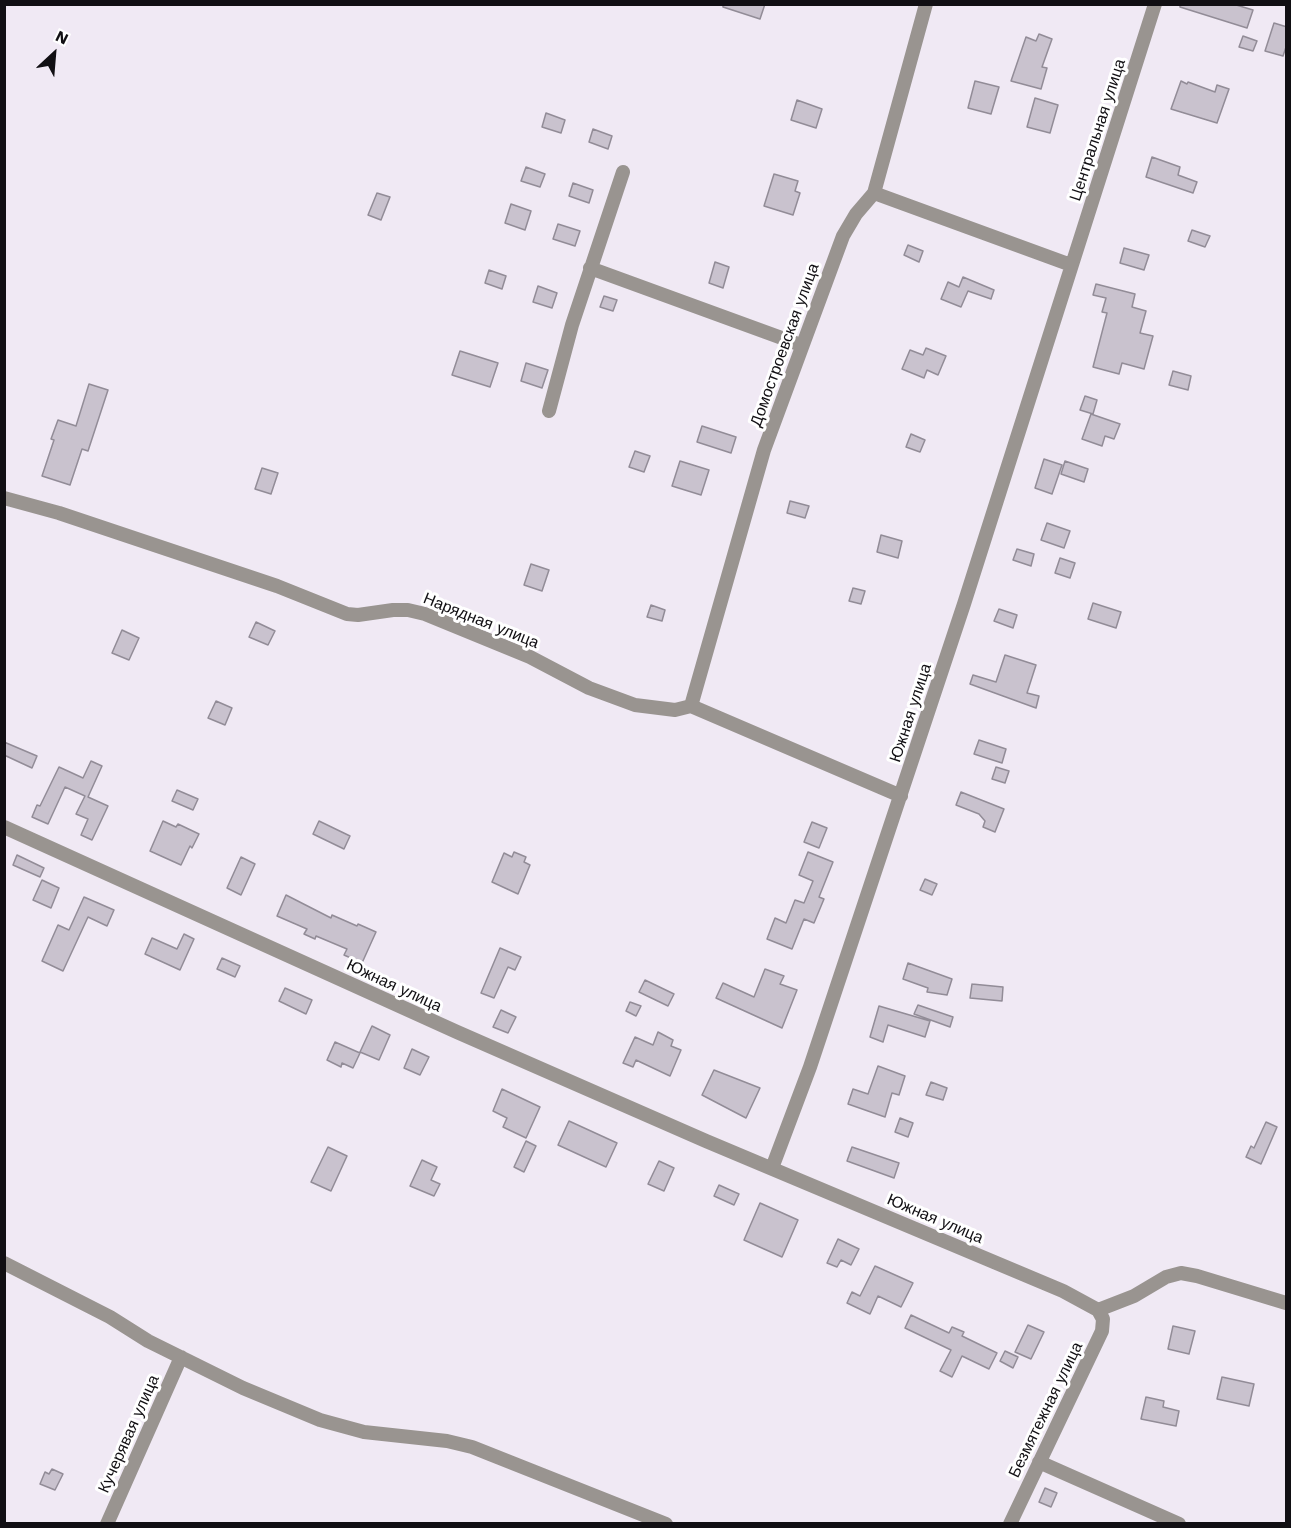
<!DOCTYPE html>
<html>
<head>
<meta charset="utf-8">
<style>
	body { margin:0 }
	#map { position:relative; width:1291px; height:1528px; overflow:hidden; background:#f0e9f4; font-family:"Work Sans",sans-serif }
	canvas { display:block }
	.frame { position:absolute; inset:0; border:6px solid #110f13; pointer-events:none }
	.north { position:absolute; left:24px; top:24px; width:60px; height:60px; -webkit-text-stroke:4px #fff; paint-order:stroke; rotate:26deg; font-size:16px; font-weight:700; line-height:24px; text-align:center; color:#110f13 }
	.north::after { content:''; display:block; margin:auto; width:21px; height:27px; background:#110f13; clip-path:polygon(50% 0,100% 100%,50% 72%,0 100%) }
</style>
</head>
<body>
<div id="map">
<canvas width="1291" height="1528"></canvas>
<div class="frame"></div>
<div class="north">N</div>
</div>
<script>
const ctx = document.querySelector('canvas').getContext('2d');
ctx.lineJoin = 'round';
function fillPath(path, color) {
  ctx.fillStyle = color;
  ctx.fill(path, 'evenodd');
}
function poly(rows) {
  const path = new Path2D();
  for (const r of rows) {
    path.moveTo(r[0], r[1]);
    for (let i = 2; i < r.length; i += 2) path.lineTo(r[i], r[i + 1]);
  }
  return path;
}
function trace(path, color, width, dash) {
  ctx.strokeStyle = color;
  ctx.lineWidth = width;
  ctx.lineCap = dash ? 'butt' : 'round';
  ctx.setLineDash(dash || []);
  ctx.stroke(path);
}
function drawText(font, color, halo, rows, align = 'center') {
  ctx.font = font + ' "Work Sans",sans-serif';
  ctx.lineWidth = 6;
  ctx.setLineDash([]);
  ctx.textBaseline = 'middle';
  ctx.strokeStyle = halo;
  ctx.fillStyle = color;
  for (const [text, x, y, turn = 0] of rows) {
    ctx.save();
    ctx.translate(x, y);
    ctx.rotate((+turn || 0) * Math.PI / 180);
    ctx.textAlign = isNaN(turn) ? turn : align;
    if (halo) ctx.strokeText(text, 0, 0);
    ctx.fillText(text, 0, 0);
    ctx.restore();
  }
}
const building = poly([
	[723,4,765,4,760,19,723,7,723,4],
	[1180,4,1233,4,1253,10,1247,28,1180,7,1180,4],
	[1274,23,1287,27,1287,44,1283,56,1265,51,1274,23],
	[1039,34,1052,39,1042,67,1047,68,1041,89,1011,81,1026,37,1036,41,1039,34],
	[1243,36,1257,41,1253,51,1239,47,1243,36],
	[975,81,999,87,991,114,968,108,975,81],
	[1181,81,1187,84,1188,82,1215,92,1217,85,1229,89,1217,123,1171,109,1181,81],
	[1035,98,1058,105,1050,133,1027,127,1035,98],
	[797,100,822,109,816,128,791,120,797,100],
	[546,113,565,120,561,133,542,127,546,113],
	[593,129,612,136,608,149,589,142,593,129],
	[1152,157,1180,167,1178,175,1197,182,1193,193,1146,177,1152,157],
	[526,167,545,174,540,187,521,181,526,167],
	[774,174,798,181,795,191,800,193,793,215,764,206,774,174],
	[573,183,593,190,589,203,569,196,573,183],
	[377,193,390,197,381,220,368,215,377,193],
	[511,204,531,211,525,230,505,223,511,204],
	[558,224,580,231,575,246,553,239,558,224],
	[1192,230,1210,236,1205,247,1188,241,1192,230],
	[908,245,923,251,919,262,904,255,908,245],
	[1124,248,1149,255,1144,270,1120,263,1124,248],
	[715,262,729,267,723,288,709,283,715,262],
	[489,270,506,276,502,289,485,283,489,270],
	[963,277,994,290,991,299,968,291,961,307,941,299,948,282,959,287,963,277],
	[1096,284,1135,294,1132,307,1146,311,1140,333,1153,336,1144,369,1122,363,1119,374,1093,367,1107,313,1102,312,1106,298,1093,295,1096,284],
	[538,286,557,293,552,308,533,302,538,286],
	[604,296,617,300,613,311,600,307,604,296],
	[926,348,946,356,938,375,927,370,924,378,902,369,910,350,923,355,926,348],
	[460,351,498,363,490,387,452,375,460,351],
	[526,363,548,370,542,388,521,381,526,363],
	[1173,371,1191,376,1188,390,1169,385,1173,371],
	[89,384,108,390,88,451,82,449,70,485,42,476,54,440,51,439,58,420,76,426,89,384],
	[1085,396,1097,400,1093,414,1080,410,1085,396],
	[1091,414,1120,424,1114,439,1105,436,1102,446,1082,439,1091,414],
	[702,426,736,437,731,453,697,442,702,426],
	[911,434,925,440,920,452,906,447,911,434],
	[635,451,650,456,644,472,629,467,635,451],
	[1044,459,1062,465,1052,494,1035,488,1044,459],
	[680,461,709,470,701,495,672,486,680,461],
	[1065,461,1088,469,1084,482,1061,474,1065,461],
	[262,468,278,473,271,494,255,489,262,468],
	[790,501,809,506,805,518,787,513,790,501],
	[1047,523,1070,531,1064,548,1041,540,1047,523],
	[881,535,902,541,898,558,877,552,881,535],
	[1017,549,1034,554,1031,566,1013,560,1017,549],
	[1060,558,1075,563,1070,578,1055,573,1060,558],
	[531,564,549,570,542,591,524,585,531,564],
	[853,588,865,591,861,604,849,601,853,588],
	[1093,603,1121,612,1116,628,1088,619,1093,603],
	[651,605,665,610,662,621,647,617,651,605],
	[999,609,1017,615,1013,628,994,621,999,609],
	[256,622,275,631,268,645,249,637,256,622],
	[122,630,139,638,129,660,112,653,122,630],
	[1005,655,1036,665,1027,693,1039,696,1036,708,970,684,973,675,996,682,1005,655],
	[216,701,232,708,225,725,208,718,216,701],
	[979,740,1006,749,1002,763,974,754,979,740],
	[4,742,37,756,32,768,4,755,4,742],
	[91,761,102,766,88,797,108,806,92,840,81,835,88,819,76,814,85,796,65,787,48,824,32,817,37,805,40,806,59,767,83,778,91,761],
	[996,767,1009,771,1005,783,992,779,996,767],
	[177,790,198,799,193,810,172,801,177,790],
	[961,792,1004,809,995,832,983,827,985,821,979,814,956,805,961,792],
	[163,821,176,827,178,824,199,834,192,848,190,846,181,865,150,851,163,821],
	[319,821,350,836,344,849,313,834,319,821],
	[812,822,827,828,819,848,804,842,812,822],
	[514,852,526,857,524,862,530,865,518,894,492,882,504,853,512,857,514,852],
	[808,852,833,862,819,897,824,899,814,923,804,919,792,949,767,939,775,918,786,923,795,900,804,903,813,881,799,875,808,852],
	[17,855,44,868,40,877,13,865,17,855],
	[241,857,255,864,241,895,227,888,241,857],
	[925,879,937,884,932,895,920,890,925,879],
	[42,880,59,888,51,908,33,900,42,880],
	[286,895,331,918,332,915,357,926,358,924,376,932,362,963,344,955,347,949,316,936,315,939,304,934,307,929,277,916,286,895],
	[84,897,114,910,107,926,88,917,63,971,42,961,58,925,69,930,84,897],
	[184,934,194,939,180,970,145,954,152,938,177,949,184,934],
	[500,948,521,957,515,970,508,967,494,998,481,993,500,948],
	[222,958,240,966,235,977,217,969,222,958],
	[908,963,952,979,947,995,927,992,928,988,903,979,908,963],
	[765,969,784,976,780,984,797,990,782,1028,716,998,723,983,754,997,765,969],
	[645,980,674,994,668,1006,639,992,645,980],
	[972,984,1003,987,1002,1001,970,998,972,984],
	[285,988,312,1000,306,1014,279,1001,285,988],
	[630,1002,641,1006,636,1016,626,1011,630,1002],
	[918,1005,953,1017,950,1027,914,1014,918,1005],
	[879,1006,930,1021,925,1037,888,1025,883,1042,870,1037,879,1006],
	[501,1010,516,1017,508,1033,493,1027,501,1010],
	[372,1026,390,1035,379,1060,360,1052,372,1026],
	[658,1032,673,1040,671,1046,681,1050,670,1076,636,1060,633,1067,623,1063,635,1037,653,1045,658,1032],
	[335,1042,360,1053,353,1068,342,1063,341,1067,327,1060,335,1042],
	[412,1049,429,1057,420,1075,404,1068,412,1049],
	[878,1066,905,1076,899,1095,892,1093,885,1117,848,1104,853,1089,868,1094,878,1066],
	[714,1070,760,1088,746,1118,702,1095,714,1070],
	[931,1082,947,1088,943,1100,926,1095,931,1082],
	[502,1089,540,1107,526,1138,503,1127,507,1118,493,1111,502,1089],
	[900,1118,913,1123,908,1137,895,1132,900,1118],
	[569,1121,617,1143,606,1167,558,1145,569,1121],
	[1266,1122,1277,1127,1261,1164,1246,1157,1251,1146,1254,1148,1266,1122],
	[526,1141,536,1146,524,1172,514,1167,526,1141],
	[328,1147,347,1156,331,1191,311,1182,328,1147],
	[852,1147,899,1163,894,1178,847,1161,852,1147],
	[422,1160,437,1167,431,1180,440,1184,434,1196,410,1186,422,1160],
	[659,1161,674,1168,664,1191,648,1184,659,1161],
	[719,1185,739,1194,734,1205,714,1196,719,1185],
	[760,1203,798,1220,782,1257,744,1240,760,1203],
	[838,1239,859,1249,851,1265,841,1260,837,1267,827,1263,838,1239],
	[875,1266,913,1283,901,1307,878,1296,870,1314,847,1303,852,1292,860,1296,875,1266],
	[911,1315,949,1333,952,1327,964,1332,962,1336,997,1353,989,1369,962,1356,952,1377,940,1371,951,1350,905,1328,911,1315],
	[1028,1325,1044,1332,1031,1359,1015,1352,1028,1325],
	[1173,1326,1195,1331,1189,1354,1168,1349,1173,1326],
	[1005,1351,1018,1357,1013,1368,1000,1361,1005,1351],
	[1222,1377,1254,1384,1249,1406,1217,1399,1222,1377],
	[1146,1397,1164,1401,1163,1407,1179,1411,1176,1426,1141,1419,1146,1397],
	[52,1469,63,1474,55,1490,40,1484,45,1472,49,1474,52,1469],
	[1045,1488,1057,1493,1051,1507,1039,1502,1045,1488]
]);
fillPath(building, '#c9c2ce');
trace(building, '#928c97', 1.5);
trace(poly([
	[874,193,1071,265],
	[590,268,801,345],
	[549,411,572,325,623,172],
	[4,498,59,513,277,586,347,614,358,615,393,610,408,610,425,614,530,657,589,688,635,705,675,710,691,706,901,796],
	[691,706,764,450,843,236,856,214,874,193,926,4],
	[4,827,457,1032,706,1141,1063,1291,1098,1310],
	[772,1168,810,1067,964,604,1155,4],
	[4,1263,110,1317,148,1341,243,1388,320,1420,364,1432,447,1441,472,1447,666,1524],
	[1098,1310,1134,1296,1166,1277,1181,1273,1197,1276,1286,1303],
	[1039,1462,1179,1524],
	[107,1524,181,1357],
	[1010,1524,1102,1331,1103,1319,1098,1310]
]), '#999490', 14);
drawText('16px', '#110f13', '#fff', [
	["Центральная улица",1098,130,-72],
	["Домостроевская улица",785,345,-70],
	["Нарядная улица",481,621,22],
	["Южная улица",911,713,-72],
	["Южная улица",394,986,25],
	["Южная улица",935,1219,23],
	["Безмятежная улица",1046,1410,-64],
	["Кучерявая улица",129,1434,-66]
]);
</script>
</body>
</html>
